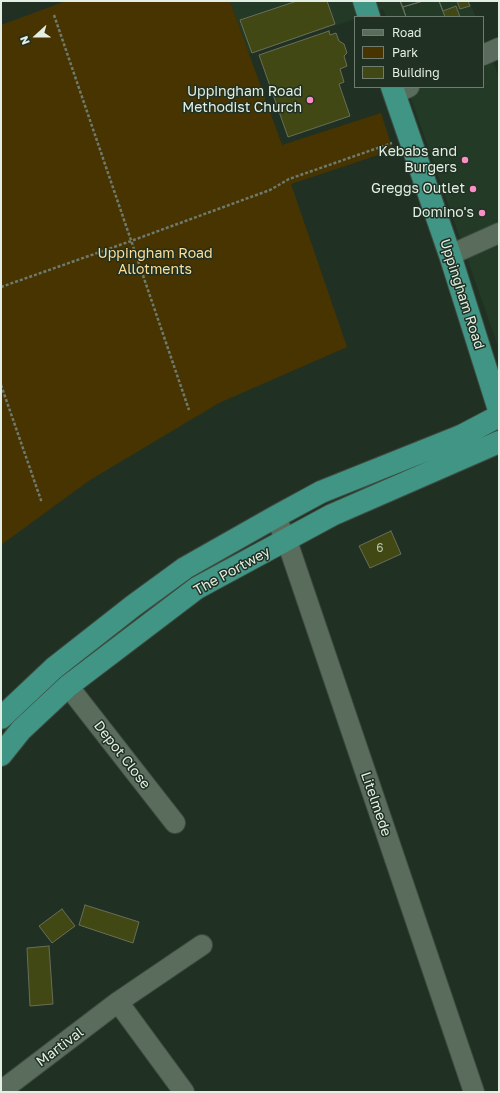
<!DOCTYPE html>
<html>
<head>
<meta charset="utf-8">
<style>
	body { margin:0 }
	#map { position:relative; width:500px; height:1093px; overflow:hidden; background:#203123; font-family:"Golos Text",sans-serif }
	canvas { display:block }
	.frame { position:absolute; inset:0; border:2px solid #e3eee4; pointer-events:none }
	.legend { position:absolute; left:354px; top:16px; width:130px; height:72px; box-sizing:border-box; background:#203123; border:1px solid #6e7d70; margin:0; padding:5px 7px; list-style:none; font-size:12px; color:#e3eee4 }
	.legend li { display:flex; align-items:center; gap:8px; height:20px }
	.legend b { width:20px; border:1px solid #6e7d70 }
	.north { position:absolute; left:16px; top:16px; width:40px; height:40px; -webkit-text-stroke:3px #203123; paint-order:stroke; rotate:249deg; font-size:11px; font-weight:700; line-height:16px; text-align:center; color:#e3eee4 }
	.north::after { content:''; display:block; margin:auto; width:14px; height:18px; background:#e3eee4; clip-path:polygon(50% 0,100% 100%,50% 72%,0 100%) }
</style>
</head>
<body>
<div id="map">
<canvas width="500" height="1093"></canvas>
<div class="frame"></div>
<ul class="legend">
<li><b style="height:5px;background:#5a6d5c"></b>Road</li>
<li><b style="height:11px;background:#483400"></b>Park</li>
<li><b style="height:11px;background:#414814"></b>Building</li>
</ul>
<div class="north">N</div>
</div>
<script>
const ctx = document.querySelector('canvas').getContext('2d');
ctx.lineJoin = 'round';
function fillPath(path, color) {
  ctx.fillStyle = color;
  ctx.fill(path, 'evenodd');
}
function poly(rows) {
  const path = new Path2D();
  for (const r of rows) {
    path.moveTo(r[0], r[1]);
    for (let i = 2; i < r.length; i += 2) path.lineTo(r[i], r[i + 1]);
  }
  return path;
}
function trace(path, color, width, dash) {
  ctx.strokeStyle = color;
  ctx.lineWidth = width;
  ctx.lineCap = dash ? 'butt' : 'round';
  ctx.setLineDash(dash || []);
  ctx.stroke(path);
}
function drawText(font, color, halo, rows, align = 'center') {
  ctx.font = font + ' "Golos Text",sans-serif';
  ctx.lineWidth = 3;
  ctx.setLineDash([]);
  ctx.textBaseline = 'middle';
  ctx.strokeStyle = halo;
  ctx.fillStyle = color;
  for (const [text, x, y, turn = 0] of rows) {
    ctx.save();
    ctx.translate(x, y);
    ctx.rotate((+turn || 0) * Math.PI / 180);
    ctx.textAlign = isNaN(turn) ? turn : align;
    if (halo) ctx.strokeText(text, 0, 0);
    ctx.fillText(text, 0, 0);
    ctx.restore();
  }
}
fillPath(poly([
	[230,1,469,1,476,17,386,17,383,9,360,17,355,17,355,19,249,54],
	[483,36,499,77,499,349,407,87,483,87]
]), '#233a27');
fillPath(poly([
	[66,1,230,1,282,145,381,113,393,150,291,184,347,347,219,403,90,480,1,545,1,25]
]), '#483400');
const building = poly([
	[297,1,327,1,335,24,252,53,240,20,297,1],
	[400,1,439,1,443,11,456,6,460,17,406,17,400,1],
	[400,1,423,1,403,7,400,1],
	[423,1,439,1,445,17,406,17,403,7,423,1],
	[457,1,468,1,470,6,460,9,457,1],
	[329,31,330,35,336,33,339,41,344,44,347,53,344,56,347,66,340,69,344,82,339,84,350,116,288,137,259,55,329,31],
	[391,531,401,554,370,568,359,546,391,531],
	[85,905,139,922,133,943,79,925,85,905],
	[62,909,75,926,52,943,39,926,62,909],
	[49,946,53,1004,30,1006,27,948,49,946]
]);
fillPath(building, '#414814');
trace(building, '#696e58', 1);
const minor = poly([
	[483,55,499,48],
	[394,94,409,87],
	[450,255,499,233],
	[275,517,287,541,474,1092],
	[68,686,175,823],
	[118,1002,184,1092],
	[1,1091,118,1002,202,945]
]);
const trunk = poly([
	[364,1,369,17],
	[392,87,450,255,499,410],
	[1,718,54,668,133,606,185,568,275,517,321,492,461,436,499,416],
	[1,755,21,730,68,686,197,588,332,515,499,442]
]);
trace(minor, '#3d4c40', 22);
trace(trunk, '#3d4c40', 24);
trace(poly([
	[54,15,189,410],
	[1,287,131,241,270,190,289,179,392,143],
	[1,385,42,503]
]), '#6d7b6f', 2.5, [3, 2]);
trace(minor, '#5a6d5c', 20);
trace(trunk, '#419585', 22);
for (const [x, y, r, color] of [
	[310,100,4,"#fb8fc5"],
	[465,160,4,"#fb8fc5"],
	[473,189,4,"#fb8fc5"],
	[482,213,4,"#fb8fc5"]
]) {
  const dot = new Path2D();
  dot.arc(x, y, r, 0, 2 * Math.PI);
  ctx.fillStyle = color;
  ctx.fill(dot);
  trace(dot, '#203123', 1.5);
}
drawText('12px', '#bac4b0', null, [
	["6",380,548]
]);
drawText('14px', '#e3eee4', '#203123', [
	["Uppingham Road",302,92],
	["Methodist Church",302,108],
	["Kebabs and",457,152],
	["Burgers",457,168],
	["Greggs Outlet",465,189],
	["Domino's",474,213]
], 'right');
drawText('14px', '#ffdd94', '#203123', [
	["Uppingham Road",155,254],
	["Allotments",155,270]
]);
drawText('14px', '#e3eee4', '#203123', [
	["Uppingham Road",462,294,72],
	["The Portwey",232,571,-29],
	["Depot Close",122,755,52],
	["Litelmede",376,804,71],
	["Martival",60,1047,-37]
]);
</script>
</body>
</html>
